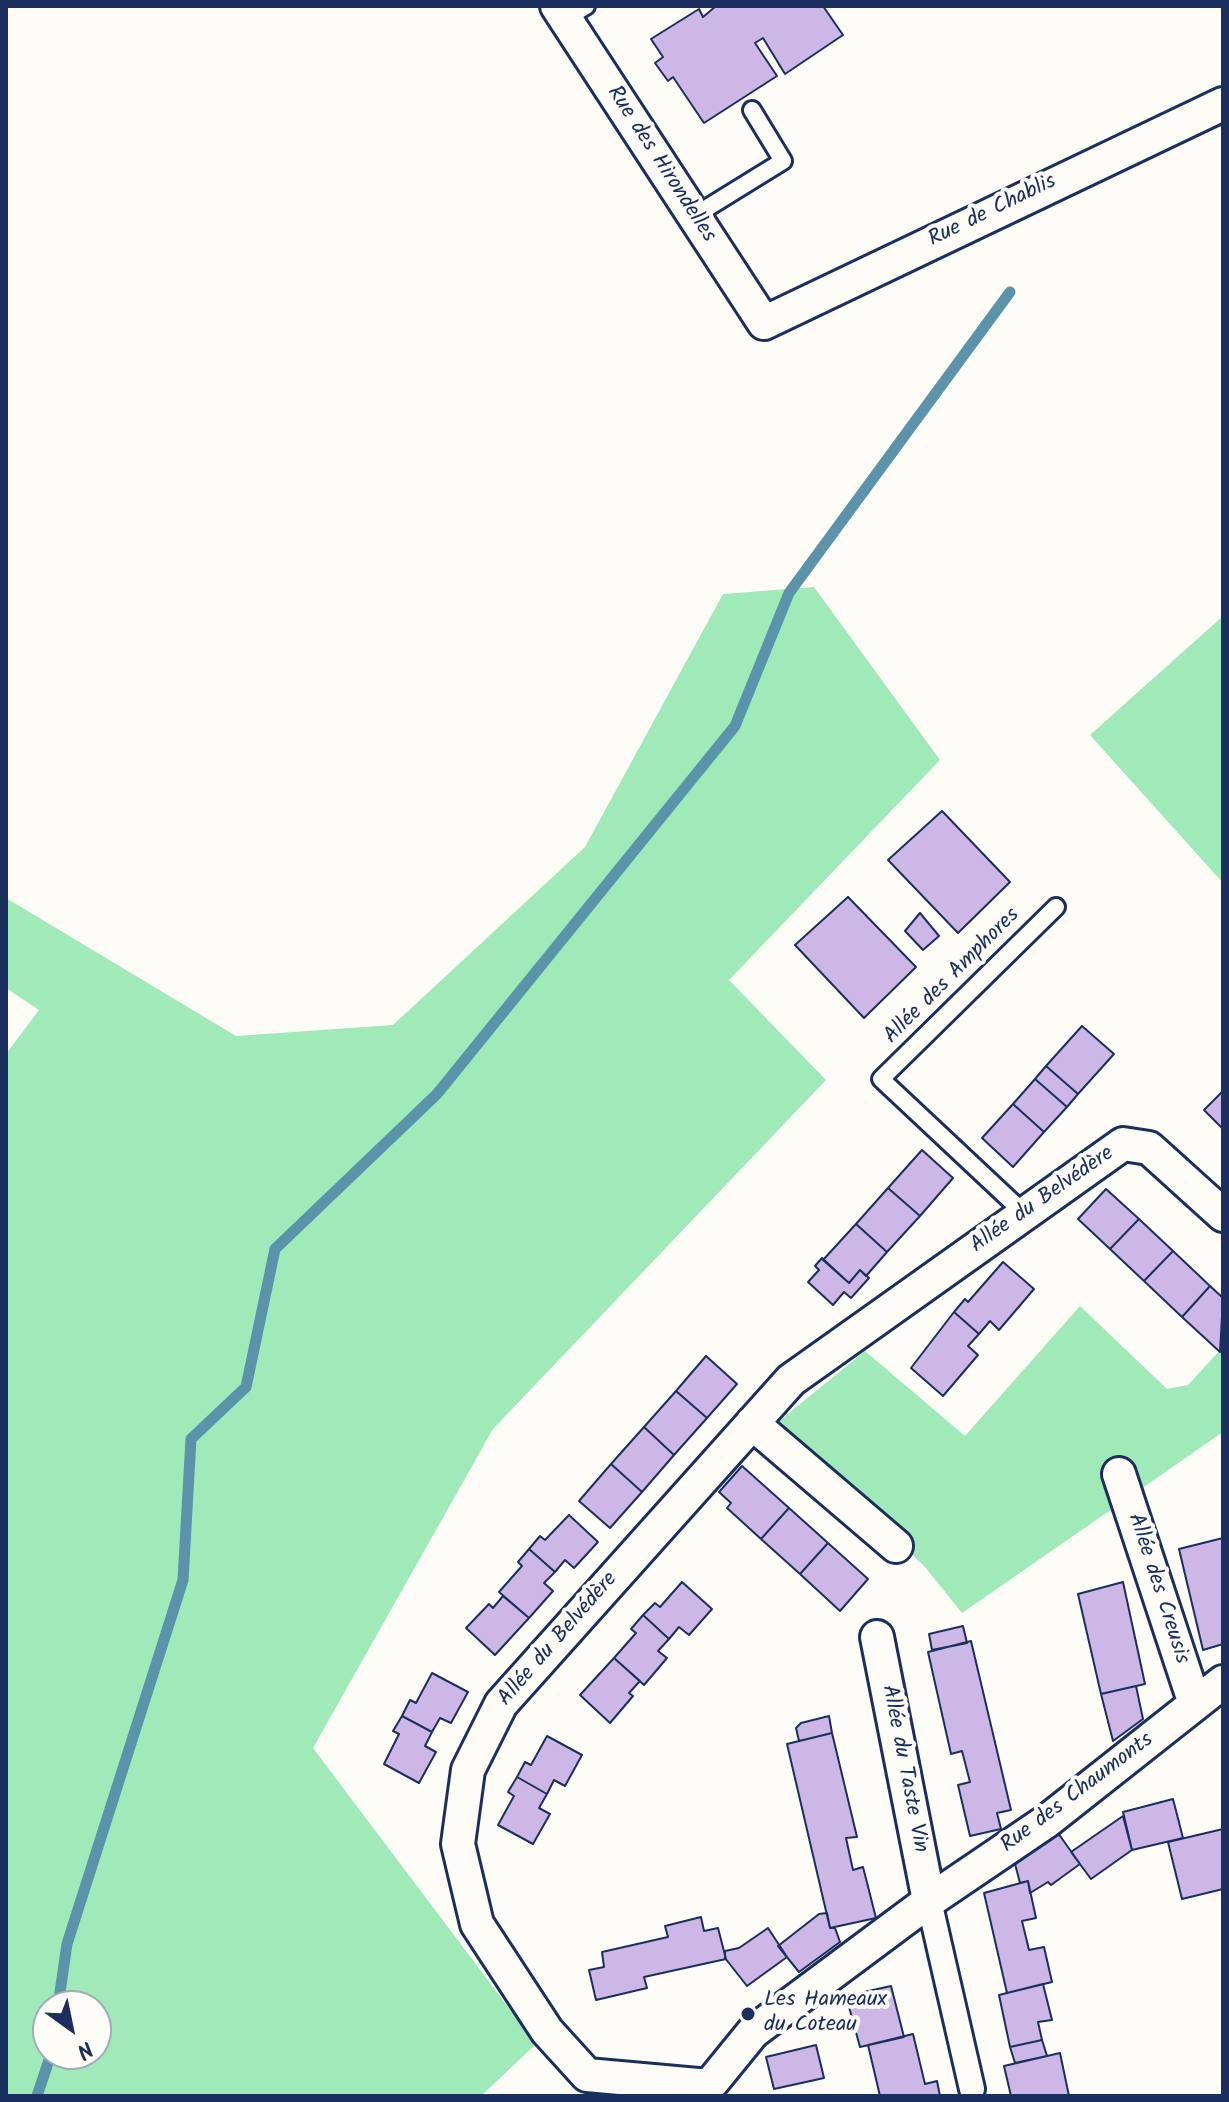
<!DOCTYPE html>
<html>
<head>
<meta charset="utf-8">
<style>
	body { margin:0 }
	#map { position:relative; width:1229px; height:2102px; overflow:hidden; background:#fdfcf7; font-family:Kalam,sans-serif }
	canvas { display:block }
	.frame { position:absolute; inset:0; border:8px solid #1b2f5e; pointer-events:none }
	.north { position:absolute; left:32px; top:1990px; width:80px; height:80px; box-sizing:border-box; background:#fdfcf7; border:2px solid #a3aaba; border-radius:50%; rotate:147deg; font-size:22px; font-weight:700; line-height:32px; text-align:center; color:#1b2f5e }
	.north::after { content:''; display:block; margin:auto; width:28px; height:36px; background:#1b2f5e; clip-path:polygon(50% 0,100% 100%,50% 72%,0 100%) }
</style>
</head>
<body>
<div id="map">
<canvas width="1229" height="2102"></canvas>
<div class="frame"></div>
<div class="north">N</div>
</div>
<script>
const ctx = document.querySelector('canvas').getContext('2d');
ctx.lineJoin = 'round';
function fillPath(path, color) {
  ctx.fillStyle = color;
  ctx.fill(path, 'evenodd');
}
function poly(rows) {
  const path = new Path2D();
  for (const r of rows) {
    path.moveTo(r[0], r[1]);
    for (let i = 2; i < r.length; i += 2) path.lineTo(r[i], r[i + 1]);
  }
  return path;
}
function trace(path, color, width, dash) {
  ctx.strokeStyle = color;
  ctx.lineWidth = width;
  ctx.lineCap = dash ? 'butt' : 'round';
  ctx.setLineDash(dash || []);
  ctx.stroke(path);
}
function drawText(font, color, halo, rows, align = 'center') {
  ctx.font = font + ' Kalam,sans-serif';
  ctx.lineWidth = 8;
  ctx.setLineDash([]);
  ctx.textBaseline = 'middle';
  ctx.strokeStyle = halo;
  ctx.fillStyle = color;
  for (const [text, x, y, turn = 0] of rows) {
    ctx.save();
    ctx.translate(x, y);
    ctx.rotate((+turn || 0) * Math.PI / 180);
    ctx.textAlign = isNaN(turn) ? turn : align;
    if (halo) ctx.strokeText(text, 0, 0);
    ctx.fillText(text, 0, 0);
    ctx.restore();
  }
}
fillPath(poly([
	[814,587,940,760,729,980,826,1080,493,1429,313,1748,536,2044,481,2096,6,2096,6,1054,39,1010,6,988,6,898,236,1036,393,1025,585,847,723,594],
	[48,2006,96,2006,96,2054,48,2054],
	[1223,616,1223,883,1090,735],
	[1080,1306,1167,1389,1188,1385,1223,1347,1223,1432,962,1613,925,1567,778,1422,865,1351,965,1436]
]), '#a0e9b8');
trace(poly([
	[58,2006,67,1944,183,1580,191,1439,246,1387,275,1249,437,1094,735,726,789,593,1010,292],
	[37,2096,51,2054]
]), '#5b93ab', 11);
const building = poly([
	[716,6,823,6,843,35,785,74,763,38,755,43,777,76,704,123,673,77,668,81,655,63,663,57,651,39,699,9,703,17,716,6],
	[942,811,1010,882,958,933,888,860,942,811],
	[848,897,916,967,864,1018,795,945,848,897],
	[920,913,939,936,923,950,905,931,920,913],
	[1082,1026,1114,1054,1078,1094,1046,1066,1082,1026],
	[1046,1066,1078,1094,1067,1107,1035,1079,1046,1066],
	[1035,1079,1067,1107,1044,1132,1013,1104,1035,1079],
	[1223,1091,1223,1129,1204,1110,1223,1091],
	[1013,1104,1044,1132,1013,1167,982,1138,1013,1104],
	[922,1150,953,1178,920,1216,888,1188,922,1150],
	[888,1188,920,1216,887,1252,856,1224,888,1188],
	[1106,1189,1139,1219,1110,1249,1078,1219,1106,1189],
	[1139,1219,1173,1251,1144,1281,1110,1249,1139,1219],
	[856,1224,887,1252,866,1276,860,1270,849,1283,823,1260,856,1224],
	[1173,1251,1210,1286,1182,1317,1144,1281,1173,1251],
	[822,1258,849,1283,860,1270,869,1278,851,1298,844,1292,833,1305,808,1282,819,1270,815,1266,822,1258],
	[1003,1262,1034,1289,999,1330,990,1321,979,1334,954,1312,965,1299,968,1302,1003,1262],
	[1210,1286,1223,1298,1220,1352,1182,1317,1210,1286],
	[954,1312,979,1334,968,1346,978,1355,943,1396,911,1368,954,1312],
	[706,1356,737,1384,707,1418,676,1391,706,1356],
	[676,1391,707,1418,674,1455,644,1427,676,1391],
	[644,1427,674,1455,642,1492,611,1464,644,1427],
	[611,1464,642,1492,610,1528,579,1501,611,1464],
	[742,1466,789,1508,761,1539,727,1508,731,1503,719,1492,742,1466],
	[789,1508,828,1543,800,1574,761,1539,789,1508],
	[569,1515,598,1542,574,1568,565,1560,555,1572,529,1549,540,1536,545,1540,569,1515],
	[1223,1538,1223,1644,1203,1650,1179,1549,1223,1538],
	[828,1543,868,1579,840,1611,800,1574,828,1543],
	[529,1549,555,1572,544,1583,553,1591,529,1618,499,1592,522,1566,518,1562,529,1549],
	[682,1582,712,1609,689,1635,679,1627,669,1639,643,1615,655,1603,660,1607,682,1582],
	[1123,1582,1145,1684,1101,1694,1078,1594,1123,1582],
	[503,1596,529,1618,495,1655,466,1628,489,1604,493,1608,503,1596],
	[643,1615,669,1639,658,1651,667,1658,644,1685,614,1658,636,1633,631,1629,643,1615],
	[963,1626,967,1643,932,1650,929,1634,963,1626],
	[971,1641,1011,1810,997,1813,1001,1829,970,1836,958,1785,970,1782,962,1751,951,1754,928,1652,971,1641],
	[614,1658,640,1681,629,1693,633,1696,610,1723,580,1695,614,1658],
	[432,1673,468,1692,451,1723,440,1718,432,1732,402,1716,410,1700,416,1703,432,1673],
	[1136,1686,1143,1719,1113,1741,1101,1694,1136,1686],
	[402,1716,432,1732,425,1746,436,1752,419,1783,384,1764,399,1734,393,1731,402,1716],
	[829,1716,832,1733,799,1741,796,1728,801,1723,829,1716],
	[832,1733,857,1837,846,1838,853,1870,863,1867,876,1918,830,1928,787,1744,832,1733],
	[547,1736,582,1755,565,1786,554,1780,547,1794,517,1777,525,1762,531,1765,547,1736],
	[517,1777,547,1794,539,1808,550,1814,533,1844,498,1825,514,1796,508,1792,517,1777],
	[1173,1799,1183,1838,1132,1850,1123,1812,1173,1799],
	[1123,1816,1132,1850,1091,1879,1071,1852,1123,1816],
	[1223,1829,1223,1889,1182,1899,1168,1842,1223,1829],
	[1058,1833,1080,1864,1051,1885,1048,1882,1030,1893,1028,1881,1020,1883,1015,1864,1058,1833],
	[1028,1881,1036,1918,1022,1921,1029,1950,1044,1947,1052,1982,1007,1993,984,1893,1028,1881],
	[827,1913,830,1928,835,1928,840,1942,799,1972,778,1946,819,1914,827,1913],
	[701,1917,704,1931,718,1928,726,1959,644,1977,647,1988,596,2000,589,1970,604,1967,602,1952,668,1937,665,1926,701,1917],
	[768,1928,787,1957,747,1986,725,1958,725,1951,739,1948,768,1928],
	[1043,1984,1052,2020,1038,2022,1042,2040,1010,2047,999,1995,1043,1984],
	[891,1986,904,2037,860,2047,846,1996,891,1986],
	[913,2034,925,2084,937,2081,940,2096,880,2096,868,2045,913,2034],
	[1042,2040,1047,2056,1015,2063,1010,2047,1042,2040],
	[816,2045,824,2078,774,2089,766,2057,816,2045],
	[1060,2053,1069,2096,1011,2096,1004,2066,1060,2053]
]);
fillPath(building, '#cdb7e7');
trace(building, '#1b2f5e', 2);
const service = poly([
	[565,19,586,6],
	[694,216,783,161,752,110],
	[1025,1214,881,1079,1056,907]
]);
const pedestrian = poly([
	[929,1901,972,2089]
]);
const minor = poly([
	[557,6,764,323,1223,104],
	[752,1423,896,1546],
	[1119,1474,1195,1704],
	[877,1637,929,1901],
	[709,2086,587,2075,547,2031,477,1924,458,1844,468,1770,501,1704,791,1380,1123,1144,1149,1148,1223,1215],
	[709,2086,753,2032,929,1901,1047,1821,1223,1682]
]);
trace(service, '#1b2f5e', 22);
trace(pedestrian, '#1b2f5e', 30);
trace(minor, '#1b2f5e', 38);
trace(service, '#fdfcf7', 16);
trace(pedestrian, '#fdfcf7', 24);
trace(minor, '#fdfcf7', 32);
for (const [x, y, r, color] of [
	[748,2014,8,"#1b2f5e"]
]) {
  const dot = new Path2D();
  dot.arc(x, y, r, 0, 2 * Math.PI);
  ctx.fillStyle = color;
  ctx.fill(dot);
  trace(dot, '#fdfcf7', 3);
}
drawText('22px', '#1b2f5e', '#fdfcf7', [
	["Rue des Hirondelles",660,165,57],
	["Rue de Chablis",993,212,-26],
	["Allée des Amphores",953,977,-45],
	["Allée du Belvédère",1043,1201,-35],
	["Allée des Creusis",1157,1589,72],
	["Allée du Belvédère",559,1640,-49],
	["Allée du Taste Vin",903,1769,79],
	["Rue des Chaumonts",1078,1794,-37]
]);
drawText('22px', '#1b2f5e', '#fdfcf7', [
	["Les Hameaux",764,2001],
	["du Coteau",764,2026]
], 'left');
</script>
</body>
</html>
